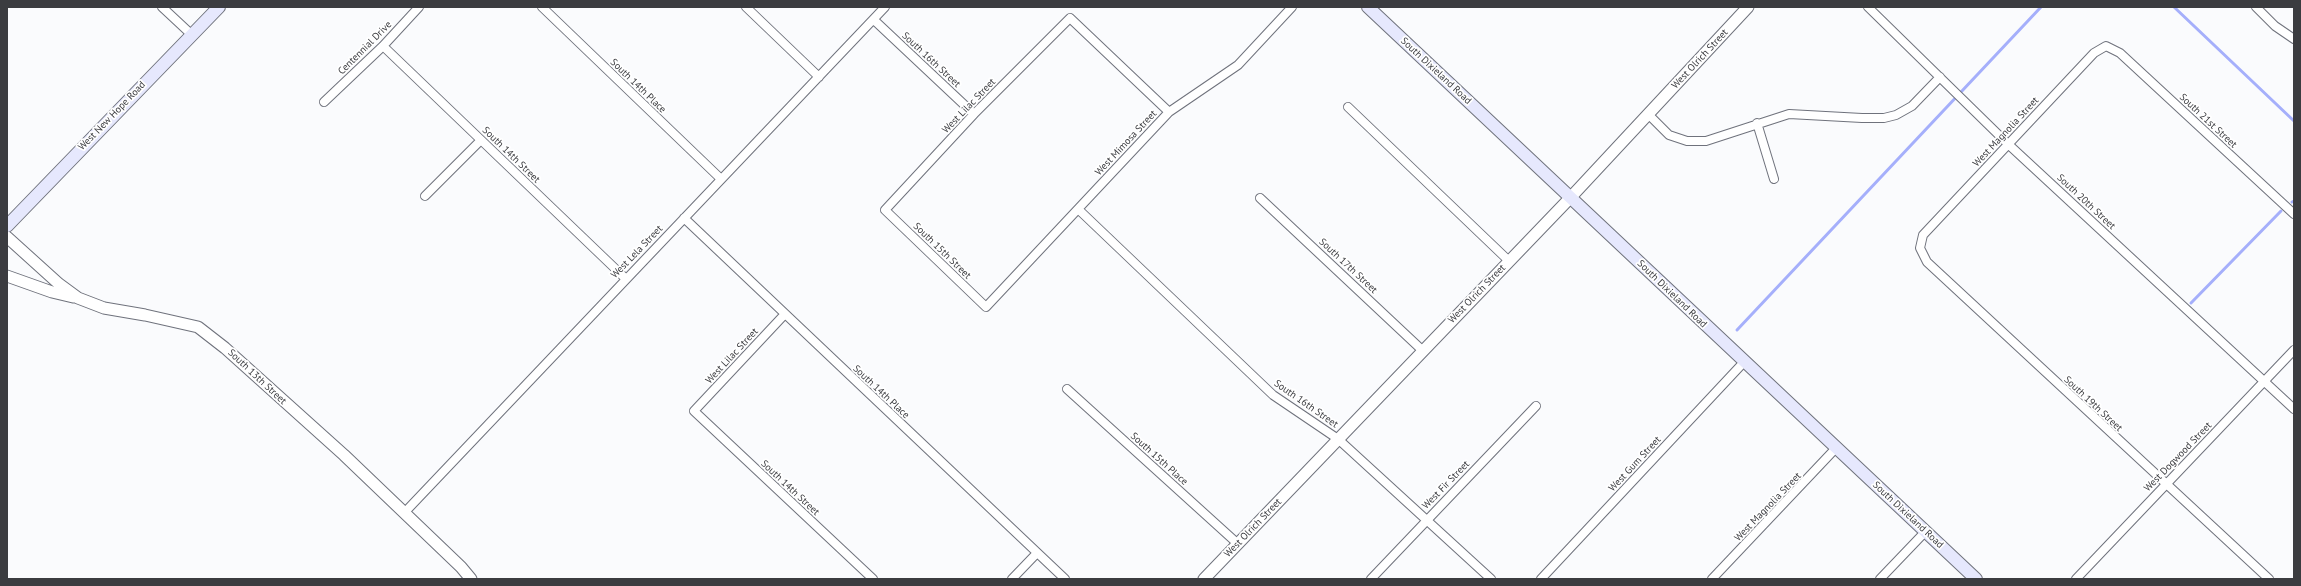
<!DOCTYPE html>
<html>
<head>
<meta charset="utf-8">
<style>
	body { margin:0 }
	#map { position:relative; width:2301px; height:586px; overflow:hidden; background:#fafbfd; font-family:"PT Sans",sans-serif }
	canvas { display:block }
	.frame { position:absolute; inset:0; border:8px solid #3b3c40; pointer-events:none }
</style>
</head>
<body>
<div id="map">
<canvas width="2301" height="586"></canvas>
<div class="frame"></div>
</div>
<script>
const ctx = document.querySelector('canvas').getContext('2d');
ctx.lineJoin = 'round';
function poly(rows) {
  const path = new Path2D();
  for (const r of rows) {
    path.moveTo(r[0], r[1]);
    for (let i = 2; i < r.length; i += 2) path.lineTo(r[i], r[i + 1]);
  }
  return path;
}
function trace(path, color, width, dash) {
  ctx.strokeStyle = color;
  ctx.lineWidth = width;
  ctx.lineCap = dash ? 'butt' : 'round';
  ctx.setLineDash(dash || []);
  ctx.stroke(path);
}
function drawText(font, color, halo, rows, align = 'center') {
  ctx.font = font + ' "PT Sans",sans-serif';
  ctx.lineWidth = 3.5;
  ctx.setLineDash([]);
  ctx.textBaseline = 'middle';
  ctx.strokeStyle = halo;
  ctx.fillStyle = color;
  for (const [text, x, y, turn = 0] of rows) {
    ctx.save();
    ctx.translate(x, y);
    ctx.rotate((+turn || 0) * Math.PI / 180);
    ctx.textAlign = isNaN(turn) ? turn : align;
    if (halo) ctx.strokeText(text, 0, 0);
    ctx.fillText(text, 0, 0);
    ctx.restore();
  }
}
trace(poly([
	[2174,7,2294,121],
	[2292,202,2294,201],
	[2191,303,2281,211],
	[1737,330,2041,7]
]), '#a5affb', 3);
const minor = poly([
	[162,7,192,35],
	[542,7,721,179],
	[746,7,819,77],
	[1868,7,2008,144,2294,409],
	[2256,7,2275,26,2294,39],
	[874,20,974,114],
	[383,46,626,279],
	[324,102,383,46,419,7],
	[1348,107,1509,261],
	[1169,112,1070,18,974,114,885,210,986,307,1169,112,1238,65,1292,7],
	[1648,114,1669,135,1687,141,1706,141,1789,114,1862,118,1884,118,1896,115,1912,106,1940,77],
	[1757,123,1774,179],
	[425,196,481,140],
	[1260,198,1422,350],
	[1078,209,1273,395,1338,439,1491,579],
	[684,218,1065,579],
	[784,315,694,411,873,579],
	[1067,389,1238,544],
	[405,512,885,7],
	[1012,579,1037,553],
	[1371,579,1536,406],
	[1541,579,1744,362],
	[1712,579,1836,448],
	[1880,579,1925,532],
	[2076,579,2294,350],
	[2269,579,1927,262,1920,248,1923,235,2094,53,2106,46,2120,53,2294,214]
]);
const tertiary = poly([
	[7,237,59,284,78,298,104,308,145,315,198,327,225,348,344,455,461,567,471,579],
	[7,276,52,292,73,297],
	[1204,579,1571,197,1748,7]
]);
const secondary = poly([
	[1368,7,1976,579],
	[7,226,219,7]
]);
trace(minor, '#6f727c', 10);
trace(tertiary, '#6f727c', 13);
trace(secondary, '#6f727c', 14);
trace(minor, '#fff', 8);
trace(tertiary, '#fff', 11);
trace(secondary, '#e6e8fd', 12);
drawText('10px', '#3b3c40', '#fff', [
	["Centennial Drive",365,48,-45],
	["West Olrich Street",1700,59,-47],
	["South 16th Street",931,60,43],
	["South Dixieland Road",1436,71,43],
	["South 14th Place",638,86,44],
	["West Lilac Street",969,106,-46],
	["West New Hope Road",112,116,-46],
	["South 21st Street",2208,121,43],
	["West Magnolia Street",2006,132,-47],
	["West Mimosa Street",1126,143,-47],
	["South 14th Street",511,155,44],
	["South 20th Street",2086,202,43],
	["South 15th Street",942,251,44],
	["West Lela Street",637,252,-46],
	["South 17th Street",1348,266,43],
	["West Olrich Street",1477,294,-46],
	["South Dixieland Road",1672,294,44],
	["West Lilac Street",732,356,-47],
	["South 13th Street",257,377,43],
	["South 14th Place",881,392,43],
	["South 16th Street",1306,404,35],
	["South 19th Street",2093,404,43],
	["West Dogwood Street",2178,457,-46],
	["South 15th Place",1159,459,42],
	["West Gum Street",1635,464,-47],
	["West Fir Street",1446,485,-46],
	["South 14th Street",790,488,43],
	["West Magnolia Street",1768,507,-46],
	["South Dixieland Road",1908,515,43],
	["West Olrich Street",1253,528,-46]
]);
</script>
</body>
</html>
